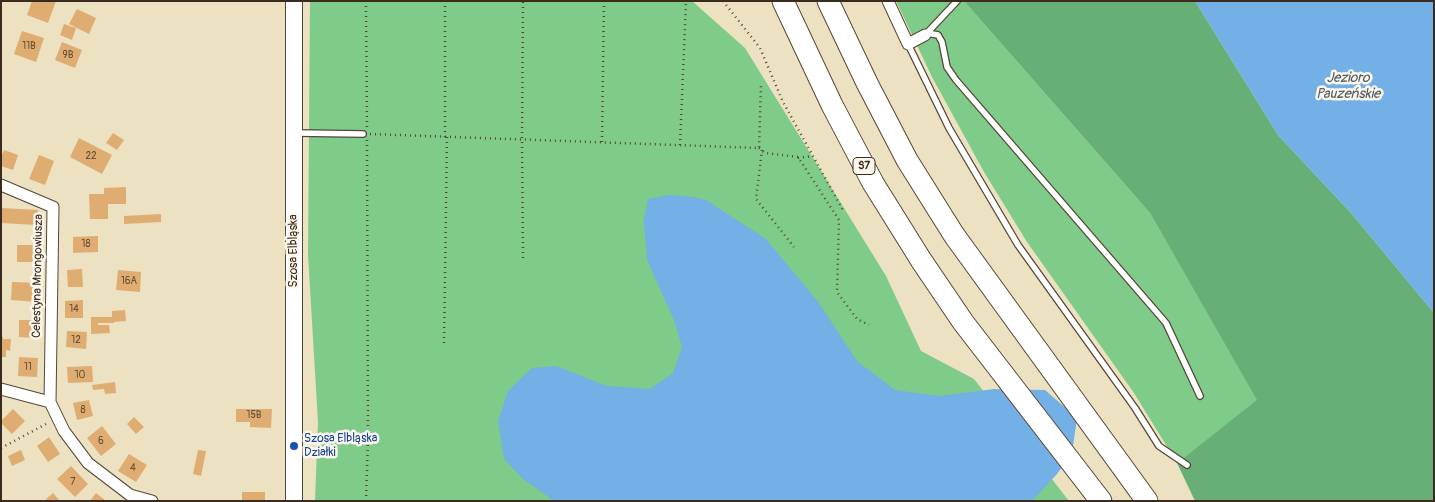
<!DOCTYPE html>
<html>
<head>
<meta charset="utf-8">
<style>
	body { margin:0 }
	#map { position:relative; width:1435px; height:502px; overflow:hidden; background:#ece1c0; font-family:Pangolin,sans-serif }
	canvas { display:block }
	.frame { position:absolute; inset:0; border:2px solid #3b2a1e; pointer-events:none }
</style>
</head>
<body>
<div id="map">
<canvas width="1435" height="502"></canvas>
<div class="frame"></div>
</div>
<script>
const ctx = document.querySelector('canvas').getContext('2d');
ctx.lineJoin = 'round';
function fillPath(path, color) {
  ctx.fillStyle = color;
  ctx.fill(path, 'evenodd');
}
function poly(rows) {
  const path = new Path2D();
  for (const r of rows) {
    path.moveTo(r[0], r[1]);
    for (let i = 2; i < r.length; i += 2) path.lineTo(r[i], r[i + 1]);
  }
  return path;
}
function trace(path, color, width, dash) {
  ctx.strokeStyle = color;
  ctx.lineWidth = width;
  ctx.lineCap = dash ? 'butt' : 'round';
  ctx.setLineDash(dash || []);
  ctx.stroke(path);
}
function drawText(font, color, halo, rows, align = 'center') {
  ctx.font = font + ' Pangolin,sans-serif';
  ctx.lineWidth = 5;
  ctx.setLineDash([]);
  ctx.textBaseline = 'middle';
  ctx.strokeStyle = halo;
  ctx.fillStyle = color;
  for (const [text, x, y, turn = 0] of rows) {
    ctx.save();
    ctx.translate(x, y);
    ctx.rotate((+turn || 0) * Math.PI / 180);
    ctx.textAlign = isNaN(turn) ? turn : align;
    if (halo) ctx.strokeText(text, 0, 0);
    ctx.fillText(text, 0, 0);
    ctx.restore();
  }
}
fillPath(poly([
	[310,1,692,1,745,48,886,276,921,351,974,379,1069,501,315,501,318,422,308,255],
	[896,1,964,1,1150,213,1258,400,1177,463,1134,393,1027,242,984,172,932,77]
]), '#7fcb8a');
fillPath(poly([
	[964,1,1195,1,1278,135,1352,214,1434,313,1434,501,1195,501,1177,463,1257,400,1150,213]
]), '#67af76');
fillPath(poly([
	[1195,1,1434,1,1434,313,1352,214,1278,135],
	[670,195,693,197,706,200,766,239,819,303,857,361,895,390,939,396,994,389,1045,390,1077,418,1072,453,1057,474,1032,501,554,501,523,479,504,459,498,421,508,391,532,368,556,366,607,386,650,389,673,373,682,347,674,320,647,260,644,220,648,199]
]), '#73b0e5');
fillPath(poly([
	[32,1,56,1,48,23,27,15],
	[77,9,96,18,89,34,69,24],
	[64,24,76,28,72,40,60,35],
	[22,31,44,38,36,62,14,54],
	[62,42,82,50,75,68,55,60],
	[113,133,124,140,117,150,106,143],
	[79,138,112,155,102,174,70,157],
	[4,150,18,155,13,170,1,166,1,157],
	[39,155,54,161,45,185,29,179],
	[126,187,126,204,108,204,108,219,90,219,89,194,104,194,104,188],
	[2,208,38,210,37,225,1,223],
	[161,214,161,222,124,224,124,216],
	[98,236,98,252,73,253,73,237],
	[17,245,36,245,36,262,17,262],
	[82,269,83,287,68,287,67,270],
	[118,270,141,272,140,292,116,290],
	[12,282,38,283,37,302,11,300],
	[83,300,83,318,65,318,65,301],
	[125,310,126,321,114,322,114,323,98,323,98,325,109,325,110,333,91,334,91,317,112,317,112,311],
	[19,320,37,320,37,338,19,337],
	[67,331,87,332,86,349,66,347],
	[1,337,3,337,3,339,11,339,10,351,6,350,6,357,1,357],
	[19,357,38,358,37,377,18,376],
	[92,366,93,382,68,383,67,367],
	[115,382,116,393,105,394,104,389,93,390,92,385],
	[89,400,93,416,77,420,73,403],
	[13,409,25,421,12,434,1,423,1,421],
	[236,409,272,409,271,428,250,427,250,422,236,422],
	[134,417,144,427,136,434,127,424],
	[102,426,116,444,101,456,87,438],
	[49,437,60,454,48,462,37,446],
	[21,450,25,460,12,466,8,456],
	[198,450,206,451,201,476,193,474],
	[129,454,147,465,136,482,118,471],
	[71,466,88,484,75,497,57,479],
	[242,492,265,492,265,501,242,501],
	[53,493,60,501,44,501],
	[96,493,106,501,90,501]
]), '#dfad72');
const lane = poly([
	[927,33,957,1],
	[925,35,927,33,938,35,942,42,947,67,956,80,1166,323,1200,396],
	[908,44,949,128,1018,245,1135,408,1159,446,1187,465],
	[296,133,363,134]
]);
const street = poly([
	[888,1,908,44,925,35],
	[1,185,53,207,50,402,64,431,88,463,130,495,152,501],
	[1,389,50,402]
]);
const secondary = poly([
	[294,1,294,501]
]);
const highway = poly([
	[783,1,832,105,873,183,921,260,963,322,1101,501],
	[828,1,867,83,907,160,954,235,1147,501]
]);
trace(lane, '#564536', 8);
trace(street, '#564536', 13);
trace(secondary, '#564536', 18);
trace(highway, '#564536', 23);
trace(poly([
	[366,1,367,127],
	[445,1,445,137],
	[723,1,760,48,783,102,844,212],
	[370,134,759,148,761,85],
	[602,142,604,1],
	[680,145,686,1],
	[759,148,765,153,798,157,839,220,837,292,857,319,869,325],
	[762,150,756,199,794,247],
	[798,158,813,156],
	[523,258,522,140,523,1],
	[444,343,447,137],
	[1,448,48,423],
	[366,501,368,438,367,140]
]), '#564536', 2.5, [1, 4]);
trace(lane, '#fff', 5.5);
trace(street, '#fff', 11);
trace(secondary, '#fff', 16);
trace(highway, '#fff', 21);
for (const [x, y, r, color] of [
	[294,446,5,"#1a4fb4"]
]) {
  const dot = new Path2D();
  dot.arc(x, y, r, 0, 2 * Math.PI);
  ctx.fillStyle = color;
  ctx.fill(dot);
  trace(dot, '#fbf7ec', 2);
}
drawText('10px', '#644b33', null, [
	["11B",29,46],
	["9B",68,55],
	["22",91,156],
	["18",86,244],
	["16A",129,281],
	["14",74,309],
	["12",76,340],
	["11",28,367],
	["10",80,375],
	["8",83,410],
	["15B",254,415],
	["6",101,441],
	["4",133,468],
	["7",73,482]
]);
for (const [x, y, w] of [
	[864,166,22]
]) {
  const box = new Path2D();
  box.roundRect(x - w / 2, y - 8.5, w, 17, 4);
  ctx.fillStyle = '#fbf7ec';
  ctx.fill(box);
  trace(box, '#3b2a1e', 1);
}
drawText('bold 11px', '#3b2a1e', null, [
	["S7",864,166]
]);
drawText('12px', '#3b2a1e', '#fbf7ec', [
	["Szosa Elbląska",294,251,-90],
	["Celestyna Mrongowiusza",38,276,-89]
]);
drawText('12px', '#164399', '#fbf7ec', [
	["Szosa Elbląska",304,439],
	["Działki",304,453]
], 'left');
drawText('italic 14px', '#4f5964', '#fbf7ec', [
	["Jezioro",1348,78],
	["Pauzeńskie",1348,94]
]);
</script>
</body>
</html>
